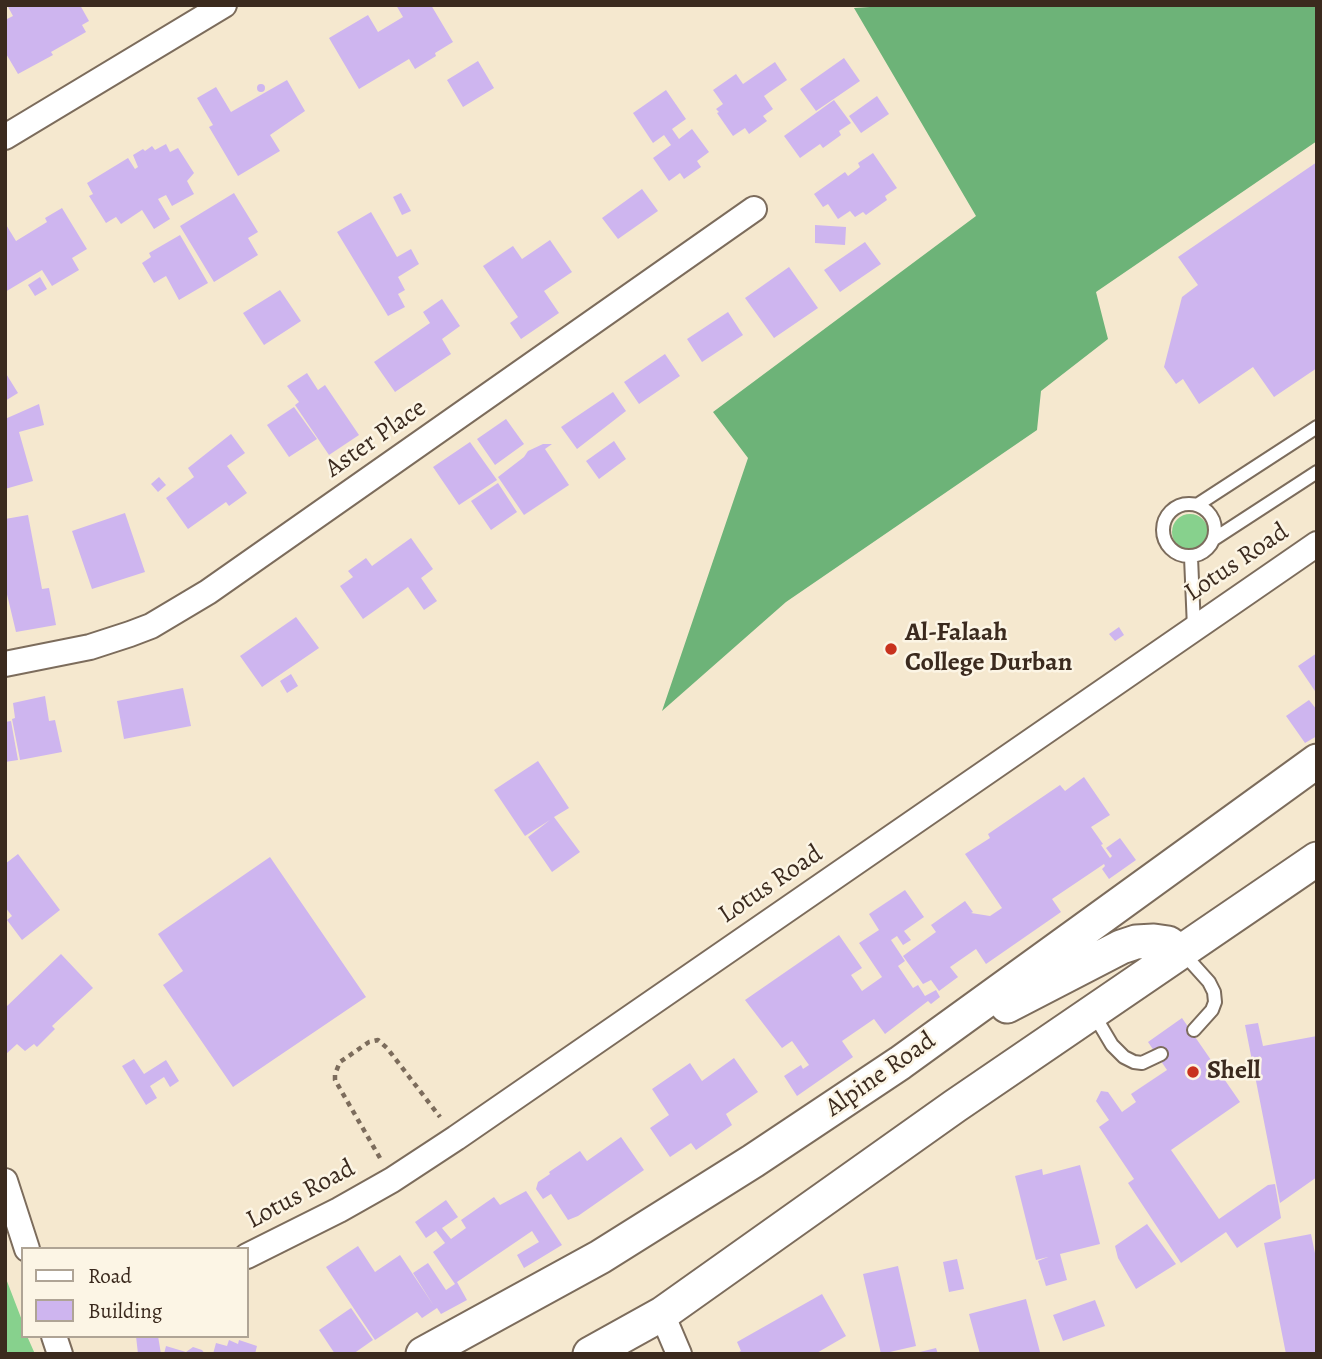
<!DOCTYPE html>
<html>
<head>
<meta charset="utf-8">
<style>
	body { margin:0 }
	#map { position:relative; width:1322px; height:1359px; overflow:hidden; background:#f5e8cf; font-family:Alegreya,serif }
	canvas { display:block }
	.frame { position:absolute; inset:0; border:7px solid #3b2a1e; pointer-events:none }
	.legend { position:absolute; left:21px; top:1247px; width:228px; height:91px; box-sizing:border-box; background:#fcf5e5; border:2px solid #afa495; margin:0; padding:9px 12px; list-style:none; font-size:21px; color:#3b2a1e }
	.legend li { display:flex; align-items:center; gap:14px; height:35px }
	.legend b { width:35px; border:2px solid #afa495 }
</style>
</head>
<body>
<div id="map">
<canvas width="1322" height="1359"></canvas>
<div class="frame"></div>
<ul class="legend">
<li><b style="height:9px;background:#fff"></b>Road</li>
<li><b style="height:19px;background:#ceb5ef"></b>Building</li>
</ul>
</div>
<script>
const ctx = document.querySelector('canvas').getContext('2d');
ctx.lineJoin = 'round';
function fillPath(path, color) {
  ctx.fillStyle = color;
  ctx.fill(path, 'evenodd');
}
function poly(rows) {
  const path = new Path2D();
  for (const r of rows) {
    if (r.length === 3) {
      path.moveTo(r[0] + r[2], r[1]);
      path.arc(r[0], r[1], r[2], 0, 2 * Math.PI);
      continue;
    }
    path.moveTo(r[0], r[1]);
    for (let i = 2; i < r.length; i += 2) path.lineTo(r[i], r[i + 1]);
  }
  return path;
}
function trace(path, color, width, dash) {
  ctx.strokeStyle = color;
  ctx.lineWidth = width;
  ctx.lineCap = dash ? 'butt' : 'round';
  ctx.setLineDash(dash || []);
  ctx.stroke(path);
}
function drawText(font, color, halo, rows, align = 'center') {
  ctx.font = font + ' Alegreya,serif';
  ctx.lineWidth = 5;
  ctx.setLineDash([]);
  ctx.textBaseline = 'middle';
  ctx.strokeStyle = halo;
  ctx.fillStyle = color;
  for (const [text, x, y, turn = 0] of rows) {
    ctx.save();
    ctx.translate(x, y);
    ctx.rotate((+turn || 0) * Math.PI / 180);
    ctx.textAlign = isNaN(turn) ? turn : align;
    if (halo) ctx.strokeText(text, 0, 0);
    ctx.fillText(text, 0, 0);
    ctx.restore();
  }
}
fillPath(poly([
	[1190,532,18],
	[5,1276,23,1323,23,1336,27,1336,35,1354,5,1354]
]), '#87d18d');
fillPath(poly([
	[901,5,1317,5,1317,141,1096,292,1108,339,1041,391,1037,430,786,602,662,711,748,458,713,412,976,216,854,8]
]), '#6db378');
fillPath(poly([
	[7,5,80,5,89,21,82,25,86,32,51,52,53,55,18,74,5,52,5,20,13,16],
	[396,5,431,5,453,42,435,53,436,56,415,69,409,59,359,89,329,38,368,15,378,32,403,17],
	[844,58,860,81,816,111,800,89],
	[478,61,494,88,463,107,447,80],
	[775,62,787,80,764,96,773,109,763,116,767,121,749,134,745,128,733,136,717,113,719,112,716,109,723,104,713,90,736,74,743,84],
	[287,80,305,111,270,135,280,151,238,176,209,127,213,125,197,98,216,87,231,112],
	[261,88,4],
	[666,90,686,119,672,129,679,139,692,129,709,152,697,161,701,167,684,179,680,173,669,181,653,158,671,145,664,135,653,143,633,113],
	[877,96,889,114,861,133,849,116],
	[834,100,851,123,839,131,841,135,823,148,820,144,800,158,784,136],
	[166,144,170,152,178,148,194,173,187,181,194,194,172,206,166,195,158,199,170,219,154,229,142,210,121,224,116,217,106,223,89,196,93,194,87,183,128,158,135,169,138,167,133,155,143,149,145,151,152,146,155,150],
	[873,153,897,188,885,196,887,200,866,215,863,212,855,217,850,211,838,219,828,204,823,207,814,194,845,172,848,176,860,167,858,163],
	[1317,162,1317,368,1274,397,1253,367,1199,404,1183,379,1176,384,1164,367,1182,297,1198,285,1178,257],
	[642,189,658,211,618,239,602,218],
	[234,193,258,232,248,238,258,255,214,282,180,226],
	[401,193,411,211,402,215,393,197],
	[62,208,87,249,72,258,79,270,52,286,42,270,5,292,5,223,16,241,47,222,45,218],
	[371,212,397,257,411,249,419,264,398,277,405,290,398,294,405,307,388,316,337,232],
	[815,225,846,227,845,245,815,243],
	[180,235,208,283,179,300,166,276,154,283,142,263,151,257,149,253],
	[550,240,572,272,544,291,559,313,521,339,510,323,518,317,483,266,513,246,522,259],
	[865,242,881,264,840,292,824,270],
	[789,267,818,308,774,338,745,298],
	[40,277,47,289,35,296,28,285],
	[280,290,301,321,264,345,243,313],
	[442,299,460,326,442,339,451,354,395,392,374,362,430,323,423,312],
	[728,312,743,335,702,362,687,339],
	[665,354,680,376,639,404,624,382],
	[5,372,18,393,5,401],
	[307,373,318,390,325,385,359,435,329,455,295,405,299,402,287,386],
	[613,392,626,411,577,449,561,427],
	[39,404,44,425,19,432,33,481,5,489,5,419],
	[294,407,317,439,289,457,267,425],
	[506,419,524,444,495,465,477,439],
	[231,434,245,453,227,466,247,493,229,506,226,502,188,529,166,498,194,477,188,468],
	[614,441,626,459,599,479,586,461],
	[470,442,497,480,459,505,433,467],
	[543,444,552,444,545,449,569,485,524,515,498,477,524,457,528,451],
	[159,477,166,485,158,492,151,484],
	[498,483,517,512,491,530,471,501],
	[125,513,145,572,92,589,72,531],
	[28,515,42,589,49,588,56,625,16,632,5,586,5,519],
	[411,538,433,569,421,578,437,601,424,610,408,587,363,619,340,586,353,577,348,571,366,558,372,566],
	[296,617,319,648,262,687,240,656],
	[1119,627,1124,635,1115,641,1109,634],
	[1317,653,1317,694,1298,666],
	[291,674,298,686,287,693,280,681],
	[183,688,191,726,124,739,117,701],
	[45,696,49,721,55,720,62,752,20,760,12,719,15,718,13,703],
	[1309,700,1317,710,1317,736,1305,743,1286,716],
	[11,721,18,760,5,762,5,722],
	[538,761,569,808,554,817,580,852,552,872,528,837,550,820,525,836,494,790],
	[1084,777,1110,815,1091,827,1103,844,1101,845,1110,858,1112,856,1106,848,1120,838,1136,860,1109,879,1102,869,1105,866,1104,864,1052,899,1061,912,986,964,976,949,950,967,958,977,939,991,931,980,923,984,903,956,936,932,931,925,965,901,973,912,971,913,990,916,1002,908,965,854,990,838,988,834,1060,785,1065,791],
	[18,854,60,910,22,940,7,920,12,916,5,907,5,864],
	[270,857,366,997,233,1087,163,985,183,971,158,934],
	[905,890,924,917,904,931,911,940,903,945,897,936,891,940,905,961,898,966,913,988,918,985,925,996,936,990,940,997,931,1004,928,1001,885,1034,874,1019,842,1041,853,1057,797,1096,784,1076,801,1065,803,1069,809,1065,792,1041,782,1048,745,1000,839,935,862,968,851,975,862,991,882,977,859,943,879,930,869,914],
	[61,954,93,988,52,1026,55,1029,37,1047,34,1044,25,1051,17,1044,5,1055,5,1008],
	[1182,1018,1240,1102,1171,1150,1219,1219,1268,1185,1275,1184,1281,1218,1237,1248,1226,1232,1181,1263,1128,1183,1134,1179,1099,1127,1109,1120,1096,1101,1101,1091,1108,1092,1122,1112,1136,1102,1131,1094,1167,1070,1148,1042],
	[1258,1023,1263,1046,1317,1036,1317,1177,1280,1203,1245,1025],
	[734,1058,758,1092,726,1114,732,1125,696,1150,691,1143,670,1157,650,1128,669,1115,652,1089,690,1063,702,1081],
	[134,1059,144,1074,166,1060,179,1081,170,1087,164,1077,150,1086,157,1098,146,1105,122,1066],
	[621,1137,644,1170,578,1216,568,1220,551,1194,543,1199,536,1189,538,1182,550,1174,549,1172,580,1151,587,1161],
	[1080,1165,1100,1244,1060,1254,1067,1280,1046,1286,1038,1261,1048,1257,1036,1260,1015,1176,1042,1169,1043,1175],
	[526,1191,562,1245,524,1268,517,1255,539,1242,532,1231,457,1282,467,1300,441,1314,437,1308,422,1318,417,1312,375,1340,326,1267,358,1246,375,1272,400,1255,434,1306,413,1273,428,1263,446,1290,455,1284,433,1252,445,1243,436,1231,426,1238,415,1222,446,1200,458,1217,442,1228,451,1239,466,1228,461,1220,494,1197,500,1205],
	[1147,1224,1176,1264,1136,1289,1118,1258,1115,1246],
	[1311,1234,1317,1263,1317,1354,1286,1354,1264,1243],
	[957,1259,964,1289,949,1292,943,1262],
	[898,1266,916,1346,881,1354,863,1274],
	[822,1294,846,1336,815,1354,735,1354,741,1351,737,1342],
	[1026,1299,1040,1352,1033,1354,980,1354,969,1314],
	[1095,1300,1105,1326,1063,1341,1053,1315],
	[351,1308,373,1340,353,1354,335,1354,319,1330],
	[136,1336,158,1336,161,1354,138,1354],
	[229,1340,238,1344,239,1340,257,1346,255,1354,213,1354,216,1343,227,1346],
	[166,1346,186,1352,193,1347,202,1350,205,1354,164,1354],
	[936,1348,938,1354,916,1354,916,1353]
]), '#ceb5ef');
const service = poly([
	[1189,530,26],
	[1197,505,1317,427],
	[1214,539,1317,472],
	[1191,557,1194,628],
	[1182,952,1209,982,1214,992,1215,1002,1212,1010,1194,1030],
	[1093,1013,1112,1045,1124,1057,1134,1062,1142,1063,1161,1054]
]);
const minor = poly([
	[5,137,224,5],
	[5,664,90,647,130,634,151,626,208,592,754,209],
	[5,1181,27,1249],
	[247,1256,339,1210,392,1180,456,1138,1317,544],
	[662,1314,679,1354],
	[54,1336,60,1354]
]);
const secondary = poly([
	[1007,1006,1121,947,1136,942,1154,941,1168,943,1181,952],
	[423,1354,600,1257,753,1161,900,1063,1317,761],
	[590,1354,662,1314,955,1106,1317,859]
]);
trace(service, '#7c6c5c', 16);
trace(minor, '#7c6c5c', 28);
trace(secondary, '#7c6c5c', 37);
trace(poly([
	[380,1158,335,1080,335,1074,340,1062,369,1042,378,1040,387,1048,440,1117]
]), '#7c6c5c', 4.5, [5, 5]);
trace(service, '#fff', 12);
trace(minor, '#fff', 24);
trace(secondary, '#fff', 33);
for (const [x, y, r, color] of [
	[891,649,7,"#c8321e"],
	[1193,1072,7,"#c8321e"]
]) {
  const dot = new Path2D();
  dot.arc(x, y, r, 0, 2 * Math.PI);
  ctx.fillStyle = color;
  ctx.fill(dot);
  trace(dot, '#fcf5e5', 2.5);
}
drawText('26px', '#3b2a1e', '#fcf5e5', [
	["Aster Place",376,439,-35],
	["Lotus Road",1237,563,-34],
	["Lotus Road",771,885,-34],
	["Alpine Road",881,1075,-35],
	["Lotus Road",301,1195,-28]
]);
drawText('bold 26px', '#3b2a1e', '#fcf5e5', [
	["Al-Falaah",905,634],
	["College Durban",905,664],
	["Shell",1207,1072]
], 'left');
</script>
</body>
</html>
